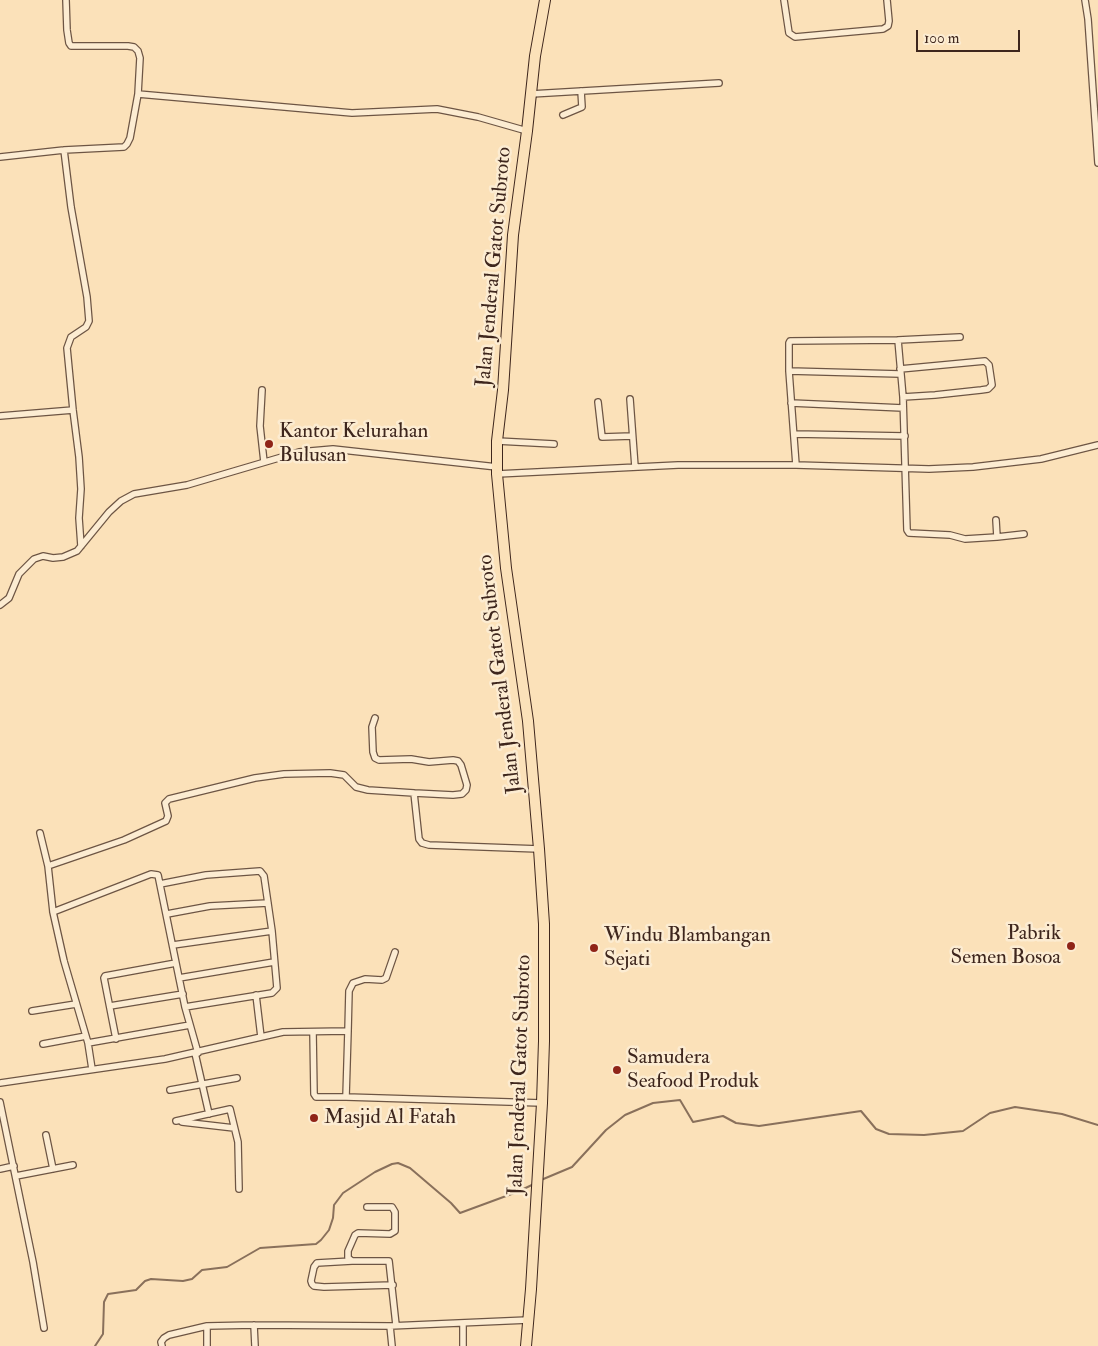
<!DOCTYPE html>
<html>
<head>
<meta charset="utf-8">
<style>
	body { margin:0 }
	#map { position:relative; width:1098px; height:1346px; overflow:hidden; background:#fbe1b9; font-family:"IM FELL Double Pica",serif }
	canvas { display:block }
	.scale { position:absolute; left:916px; top:30px; width:104px; height:22px; box-sizing:border-box; border:2px solid #3e261d; border-top:0; padding-left:6px; font-size:15px; line-height:18px; white-space:nowrap; color:#3e261d; -webkit-text-stroke:4px #fcecd2; paint-order:stroke }
</style>
</head>
<body>
<div id="map">
<canvas width="1098" height="1346"></canvas>
<div class="scale">100 m</div>
</div>
<script>
const ctx = document.querySelector('canvas').getContext('2d');
ctx.lineJoin = 'round';
function poly(rows) {
  const path = new Path2D();
  for (const r of rows) {
    path.moveTo(r[0], r[1]);
    for (let i = 2; i < r.length; i += 2) path.lineTo(r[i], r[i + 1]);
  }
  return path;
}
function trace(path, color, width, dash) {
  ctx.strokeStyle = color;
  ctx.lineWidth = width;
  ctx.lineCap = dash ? 'butt' : 'round';
  ctx.setLineDash(dash || []);
  ctx.stroke(path);
}
function drawText(font, color, halo, rows, align = 'center') {
  ctx.font = font + ' "IM FELL Double Pica",serif';
  ctx.lineWidth = 5;
  ctx.setLineDash([]);
  ctx.textBaseline = 'middle';
  ctx.strokeStyle = halo;
  ctx.fillStyle = color;
  for (const [text, x, y, turn = 0] of rows) {
    ctx.save();
    ctx.translate(x, y);
    ctx.rotate((+turn || 0) * Math.PI / 180);
    ctx.textAlign = isNaN(turn) ? turn : align;
    if (halo) ctx.strokeText(text, 0, 0);
    ctx.fillText(text, 0, 0);
    ctx.restore();
  }
}
trace(poly([
	[541,1180,572,1167,606,1130,625,1115,653,1103,680,1100,693,1122,723,1116,736,1123,759,1126,861,1111,876,1129,889,1134,924,1135,963,1131,990,1113,1015,1107,1062,1114,1098,1125],
	[95,1346,103,1334,104,1302,108,1294,136,1290,145,1281,151,1279,183,1281,192,1279,202,1270,227,1267,260,1248,316,1244,321,1240,329,1230,333,1218,334,1205,343,1193,375,1172,392,1164,398,1163,410,1168,451,1203,460,1213,517,1192,534,1184]
]), '#89705b', 2);
const street = poly([
	[66,0,67,30,69,43,71,46,128,46,134,47,138,51,140,58,138,94],
	[784,0,789,33,795,37,883,29,888,26,889,21,887,0],
	[1085,0,1088,19,1098,163],
	[531,94,719,83],
	[563,115,582,107,581,91],
	[64,150,71,207,87,297,89,321,86,327,71,337,67,348,73,410,79,457,81,489,79,518,81,546],
	[0,157,64,150,124,147,127,144,130,138,138,94,352,113,437,109,478,117,527,131],
	[898,340,903,397,907,530,909,533,950,535,965,539,997,537,1024,534],
	[900,369,985,361,989,365,992,385,988,389,981,390,935,395,903,397],
	[789,371,900,374],
	[262,390,260,426,264,462],
	[630,399,635,467],
	[598,402,602,437,632,436],
	[791,403,903,408],
	[0,416,73,410],
	[794,434,905,436],
	[497,441,554,444],
	[796,465,789,371,789,343,790,341,898,340,960,337],
	[497,474,678,465,796,465,929,469,973,467,1041,459,1098,445],
	[996,520,997,537],
	[0,605,9,598,19,574,34,559,43,556,53,558,63,557,77,551,109,512,121,501,134,494,187,485,299,452,333,449,497,467],
	[375,718,372,727,373,752,375,758,379,760,411,759,429,762,453,760,458,761,461,765,467,785,466,790,462,794,453,795,414,793],
	[40,833,48,866],
	[160,884,206,875,260,871,264,876,272,931,277,988,272,993,185,1007],
	[53,912,151,874,158,875,185,1007,198,1053],
	[167,914,210,906,268,903],
	[173,945,272,931],
	[179,978,274,962],
	[256,995,261,1037],
	[110,1006,183,994],
	[32,1011,76,1004],
	[348,1031,349,991,353,983,365,979,382,980,386,978,395,952],
	[313,1032,314,1094,316,1097,346,1097],
	[116,1039,104,978,105,976,176,963],
	[88,1043,190,1025],
	[43,1044,86,1036],
	[195,1053,209,1114],
	[92,1069,88,1043,64,961,53,912,48,866,124,840,166,821,168,816,165,803,169,799,255,778,284,774,330,773,344,775,356,787,368,790,414,793,419,839,422,843,429,845,539,849],
	[0,1083,165,1059,283,1032,348,1031,346,1097,542,1103],
	[170,1090,237,1078],
	[0,1102,33,1262,44,1328],
	[176,1121,230,1109,238,1142,239,1189],
	[182,1122,234,1128],
	[46,1135,53,1169],
	[0,1169,14,1166],
	[16,1176,73,1165],
	[367,1207,392,1207,395,1212,395,1231,390,1234,358,1233,355,1235,348,1251,348,1258,352,1261,389,1261,396,1325],
	[352,1261,317,1263,314,1267,311,1281,312,1284,314,1286,324,1287,393,1285],
	[463,1323,463,1346],
	[254,1325,255,1346],
	[207,1326,207,1346],
	[390,1326,392,1346],
	[162,1346,161,1342,164,1338,169,1335,207,1326,254,1325,390,1326,528,1320]
]);
const highway = poly([
	[526,1346,531,1289,542,1103,544,1041,544,924,539,849,528,721,506,568,497,474,497,441,503,390,513,235,527,131,535,56,545,0]
]);
trace(street, '#6d5544', 8);
trace(highway, '#3e261d', 12);
trace(street, '#fcecd2', 5.5);
trace(highway, '#fbe1b9', 10);
for (const [x, y, r, color] of [
	[269,444,5,"#8f2418"],
	[1071,946,5,"#8f2418"],
	[594,948,5,"#8f2418"],
	[617,1070,5,"#8f2418"],
	[314,1118,5,"#8f2418"]
]) {
  const dot = new Path2D();
  dot.arc(x, y, r, 0, 2 * Math.PI);
  ctx.fillStyle = color;
  ctx.fill(dot);
  trace(dot, '#fcecd2', 2);
}
drawText('21px', '#3e261d', '#fcecd2', [
	["Jalan Jenderal Gatot Subroto",495,267,-85],
	["Jalan Jenderal Gatot Subroto",501,674,-97],
	["Jalan Jenderal Gatot Subroto",521,1075,-88]
]);
drawText('21px', '#3e261d', '#fcecd2', [
	["Kantor Kelurahan",279,432],
	["Bulusan",279,456],
	["Pabrik",1061,934,"right"],
	["Semen Bosoa",1061,958,"right"],
	["Windu Blambangan",604,936],
	["Sejati",604,960],
	["Samudera",627,1058],
	["Seafood Produk",627,1082],
	["Masjid Al Fatah",324,1118]
], 'left');
</script>
</body>
</html>
